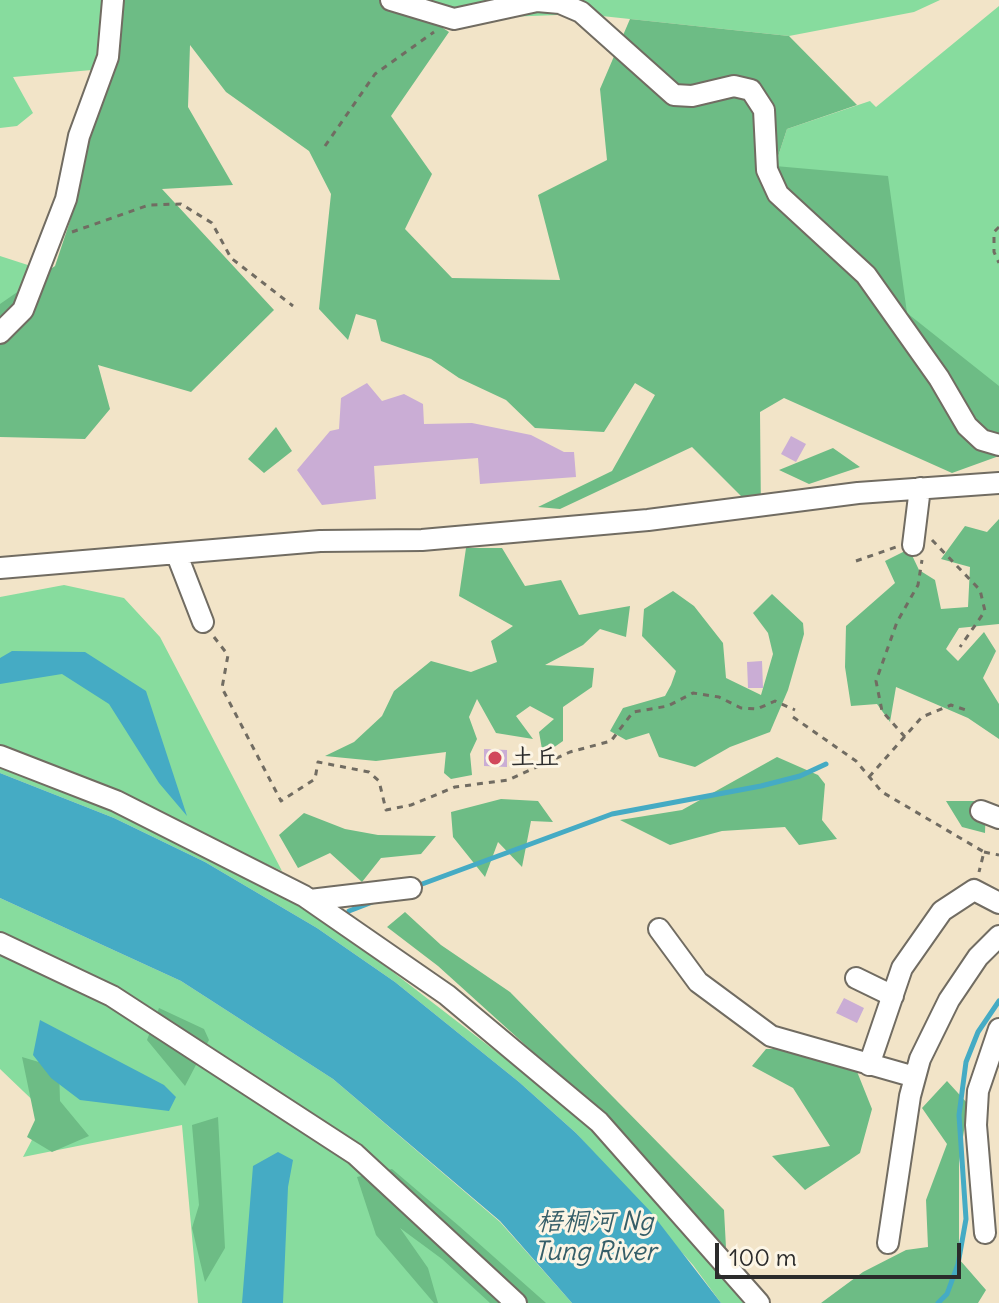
<!DOCTYPE html>
<html>
<head>
<meta charset="utf-8">
<style>
	body { margin:0 }
	#map { position:relative; width:999px; height:1303px; overflow:hidden; background:#f2e4c8; font-family:Delius,sans-serif }
	canvas { display:block }
	.scale { position:absolute; left:715px; top:1243px; width:246px; height:36px; box-sizing:border-box; border:4px solid #2b2b2b; border-top:0; padding-left:10px; font-size:24px; line-height:28px; white-space:nowrap; color:#2b2b2b; -webkit-text-stroke:6px #fcf5e5; paint-order:stroke }
</style>
</head>
<body>
<div id="map">
<canvas width="999" height="1303"></canvas>
<div class="scale">100 m</div>
</div>
<script>
const ctx = document.querySelector('canvas').getContext('2d');
ctx.lineJoin = 'round';
function fillPath(path, color) {
  ctx.fillStyle = color;
  ctx.fill(path, 'evenodd');
}
function poly(rows) {
  const path = new Path2D();
  for (const r of rows) {
    path.moveTo(r[0], r[1]);
    for (let i = 2; i < r.length; i += 2) path.lineTo(r[i], r[i + 1]);
  }
  return path;
}
function trace(path, color, width, dash) {
  ctx.strokeStyle = color;
  ctx.lineWidth = width;
  ctx.lineCap = dash ? 'butt' : 'round';
  ctx.setLineDash(dash || []);
  ctx.stroke(path);
}
function drawText(font, color, halo, rows, align = 'center') {
  ctx.font = font + ' Delius,"LXGW WenKai TC",sans-serif';
  ctx.lineWidth = 6;
  ctx.setLineDash([]);
  ctx.textBaseline = 'middle';
  ctx.strokeStyle = halo;
  ctx.fillStyle = color;
  for (const [text, x, y, turn = 0] of rows) {
    ctx.save();
    ctx.translate(x, y);
    ctx.rotate((+turn || 0) * Math.PI / 180);
    ctx.textAlign = isNaN(turn) ? turn : align;
    if (halo) ctx.strokeText(text, 0, 0);
    ctx.fillText(text, 0, 0);
    ctx.restore();
  }
}
fillPath(poly([
	[0,0,119,0,103,69,13,77,33,113,17,126,0,128],
	[400,0,940,0,914,12,789,36,583,14,454,19],
	[999,6,999,406,898,323,775,166,787,129,870,101,876,107],
	[0,256,34,267,17,307,0,308],
	[64,585,124,598,160,637,282,871,0,746,0,597],
	[0,763,134,817,310,908,590,1124,753,1303,721,1303,693,1265,576,1133,519,1082,395,982,317,928,205,862,114,818,0,773],
	[0,898,181,981,333,1079,500,1222,572,1303,526,1303,366,1155,0,937],
	[0,952,127,1015,340,1149,507,1303,198,1303,182,1125,23,1157,46,1113,0,1069]
]), '#87dc9e');
fillPath(poly([
	[110,0,401,0,449,32,391,116,432,174,405,229,452,278,560,280,538,195,607,160,600,89,630,19,789,36,857,105,787,129,775,166,888,176,907,313,999,386,999,456,952,473,784,398,760,412,761,516,692,447,560,509,538,507,612,471,655,395,635,383,604,432,535,428,506,400,459,378,431,359,381,341,376,320,356,314,348,340,319,309,331,194,309,151,226,92,190,45,188,107,233,185,162,189,274,310,191,392,98,365,110,409,85,439,0,437,0,304,55,266,71,218,79,136],
	[276,427,292,451,264,473,248,459],
	[833,448,860,467,809,484,779,470],
	[999,519,999,624,959,628,946,649,958,661,984,632,996,651,983,678,999,704,999,739,968,718,896,687,890,722,877,704,851,706,845,667,846,626,895,583,885,561,909,549,919,570,935,580,941,609,968,607,970,567,941,559,965,526,987,532],
	[466,548,502,548,525,586,561,580,579,615,630,606,626,637,600,629,583,645,545,665,594,668,592,687,563,707,563,741,543,755,539,732,554,719,530,706,516,716,533,739,496,733,477,699,469,717,477,739,470,754,472,775,451,779,444,773,446,752,376,761,325,756,354,742,382,716,394,691,431,661,471,672,497,662,491,641,513,626,459,596],
	[673,591,694,606,723,643,726,678,761,695,773,654,768,633,753,613,772,594,803,623,804,634,788,690,770,732,730,747,695,767,659,757,649,733,626,740,610,731,623,708,665,696,671,685,676,671,642,636,644,609],
	[777,757,818,775,825,784,822,820,837,839,799,845,785,827,722,831,670,845,620,820,682,810],
	[501,799,538,801,553,822,531,821,522,867,498,842,485,877,453,837,451,812],
	[946,801,986,801,985,833,962,827],
	[304,813,345,829,378,835,436,836,421,854,381,858,362,882,330,853,298,868,279,835],
	[405,912,441,945,510,992,724,1210,726,1248,573,1088,438,966,387,927],
	[159,1008,204,1029,209,1040,185,1086,147,1040],
	[766,1049,848,1049,872,1109,860,1153,805,1190,772,1156,830,1146,793,1088,752,1066],
	[22,1057,59,1068,60,1101,89,1136,52,1152,27,1137,35,1120],
	[947,1081,968,1104,959,1163,959,1259,986,1290,978,1303,821,1303,863,1272,906,1250,928,1247,926,1200,947,1144,922,1108],
	[218,1117,225,1248,205,1282,192,1228,199,1205,192,1125],
	[392,1169,459,1226,546,1303,490,1303,442,1259,400,1228,428,1268,438,1303,434,1303,376,1235,357,1177]
]), '#6dbc85');
fillPath(poly([
	[12,651,85,652,146,691,187,816,159,783,109,704,62,674,0,684,0,658],
	[0,773,114,818,205,862,317,928,395,982,519,1082,576,1133,650,1211,721,1303,572,1303,500,1221,333,1079,181,981,0,898],
	[40,1020,164,1085,176,1097,169,1111,80,1100,51,1078,33,1055],
	[278,1152,293,1160,288,1187,283,1303,242,1303,253,1166]
]), '#45abc4');
trace(poly([
	[414,887,612,814,761,786,800,776,826,764],
	[349,911,375,901],
	[938,1303,947,1294,958,1264,966,1219,959,1115,966,1062,978,1032,999,1001]
]), '#45abc4', 5);
fillPath(poly([
	[367,383,382,401,404,394,423,404,424,424,472,423,531,435,564,452,574,452,576,477,480,484,478,458,374,466,376,499,322,505,297,470,330,431,339,429,341,398],
	[791,436,806,444,796,462,781,454],
	[762,661,763,688,748,688,747,662],
	[484,749,507,750,507,767,484,766],
	[844,998,864,1008,857,1023,836,1013]
]), '#caadd5');
const minor = poly([
	[391,0,454,19,537,1,560,3,581,12,674,95,692,96,734,86,751,90,764,110,767,170,778,194,866,275,939,378,967,426,982,440,999,445],
	[0,333,23,310,66,199,79,136,108,57,113,0],
	[913,545,920,488],
	[177,555,203,622],
	[0,568,320,541,422,540,648,520,858,493,999,483],
	[0,756,116,801,304,896,447,995,599,1122,759,1303],
	[981,811,999,818],
	[310,900,411,888],
	[659,929,698,982,771,1036,915,1077],
	[0,943,112,996,355,1154,516,1303],
	[856,978,893,996],
	[869,1065,902,968,942,911,974,890,999,903],
	[985,1233,976,1125,978,1091,999,1029],
	[888,1243,910,1096,920,1059,949,1000,978,957,999,936]
]);
trace(minor, '#716c62', 24);
trace(poly([
	[325,146,375,74,434,32],
	[999,227,994,232,994,252,999,263],
	[72,232,149,205,181,204,212,223,231,258,293,306],
	[932,540,980,590,985,611,960,647],
	[856,561,896,547],
	[214,637,228,655,222,688,281,801,315,779,318,762,369,772,379,781,386,810,411,805,455,787,508,780,570,752,611,741,633,712,668,706,693,693,719,697,741,708,757,709,775,701,795,710],
	[793,717,856,761,882,792,984,852,979,872],
	[905,737,882,711,876,681,897,622,918,585,922,560],
	[869,777,922,717,951,705,969,711],
	[984,852,999,855]
]), '#716c62', 3, [6, 6]);
trace(minor, '#fff', 20);
for (const [x, y, r, color] of [
	[495,758,8,"#d1495b"]
]) {
  const dot = new Path2D();
  dot.arc(x, y, r, 0, 2 * Math.PI);
  ctx.fillStyle = color;
  ctx.fill(dot);
  trace(dot, '#fcf5e5', 3);
}
drawText('24px', '#2b2b2b', '#fcf5e5', [
	["土丘",511,758]
], 'left');
drawText('italic 26px', '#355e68', '#fcf5e5', [
	["梧桐河 Ng",595,1223],
	["Tung River",595,1253]
]);
</script>
</body>
</html>
